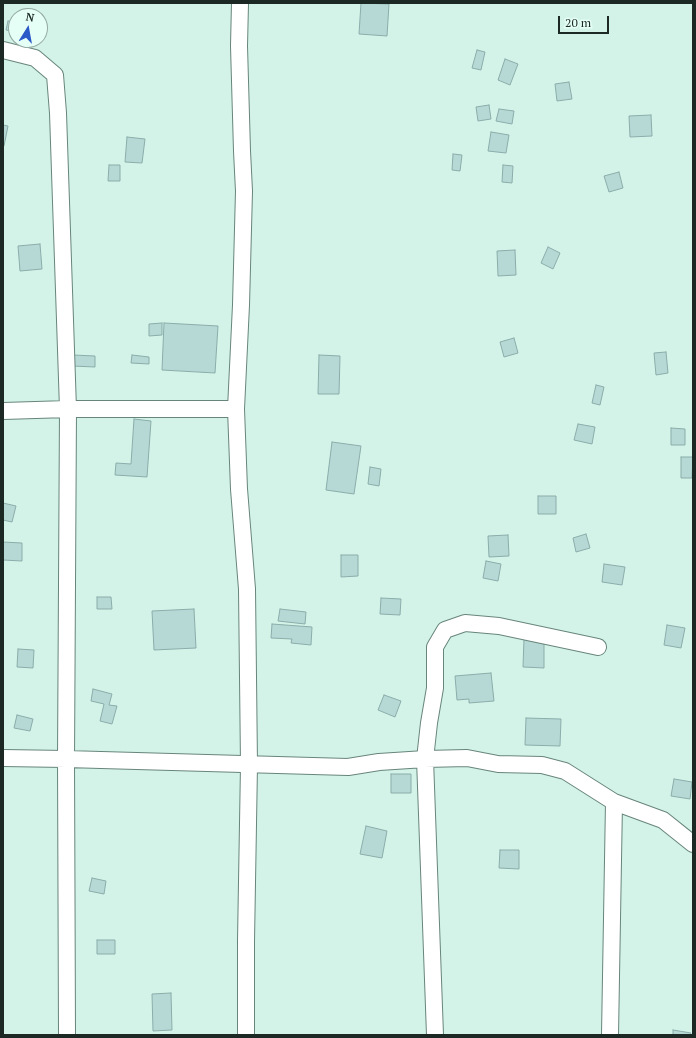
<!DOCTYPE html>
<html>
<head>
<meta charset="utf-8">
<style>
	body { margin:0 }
	#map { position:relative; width:696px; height:1038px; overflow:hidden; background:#d3f3e8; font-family:"PT Serif",serif }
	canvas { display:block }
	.frame { position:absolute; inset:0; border:4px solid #1b2823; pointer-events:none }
	.north { position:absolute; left:8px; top:8px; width:40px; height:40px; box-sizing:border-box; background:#e5fff6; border:1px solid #94a9a2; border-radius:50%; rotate:11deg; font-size:11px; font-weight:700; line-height:16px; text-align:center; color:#1b2823 }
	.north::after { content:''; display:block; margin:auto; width:14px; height:18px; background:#2c59c8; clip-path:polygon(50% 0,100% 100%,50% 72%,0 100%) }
	.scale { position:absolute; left:558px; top:16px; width:51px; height:18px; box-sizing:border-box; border:2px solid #1b2823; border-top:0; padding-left:5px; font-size:12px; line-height:14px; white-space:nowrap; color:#1b2823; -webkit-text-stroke:3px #e5fff6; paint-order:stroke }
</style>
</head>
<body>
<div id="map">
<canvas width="696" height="1038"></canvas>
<div class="frame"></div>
<div class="north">N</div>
<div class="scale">20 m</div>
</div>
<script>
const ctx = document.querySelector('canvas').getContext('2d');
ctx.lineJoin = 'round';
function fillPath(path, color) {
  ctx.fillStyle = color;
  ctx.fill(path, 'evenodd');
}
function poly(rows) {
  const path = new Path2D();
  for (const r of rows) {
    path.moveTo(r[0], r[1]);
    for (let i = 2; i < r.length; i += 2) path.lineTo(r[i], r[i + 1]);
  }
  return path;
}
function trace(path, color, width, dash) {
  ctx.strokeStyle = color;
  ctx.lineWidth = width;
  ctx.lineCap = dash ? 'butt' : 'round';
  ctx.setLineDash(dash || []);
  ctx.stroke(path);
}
const building = poly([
	[361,3,389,4,387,36,359,34,361,3],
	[8,21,16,22,16,32,6,30,8,21],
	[477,50,485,52,481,70,472,68,477,50],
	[505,59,518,64,510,85,498,80,505,59],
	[569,82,572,99,557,101,555,84,569,82],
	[489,105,491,119,478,121,476,107,489,105],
	[499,109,514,111,512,124,496,121,499,109],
	[651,115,652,136,630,137,629,116,651,115],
	[3,125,8,126,4,146,3,146,3,125],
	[491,132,509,135,506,153,488,151,491,132],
	[127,137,145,139,142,163,125,162,127,137],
	[453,154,462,155,460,171,452,170,453,154],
	[109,165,120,165,120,181,108,181,109,165],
	[503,165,513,166,512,183,502,182,503,165],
	[619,172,623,188,609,192,604,176,619,172],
	[40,244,42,269,20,271,18,246,40,244],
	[548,247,560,253,553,269,541,263,548,247],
	[515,250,516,275,498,276,497,251,515,250],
	[162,323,162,335,149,336,149,324,162,323],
	[164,323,218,326,215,373,162,370,164,323],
	[514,338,518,353,504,357,500,342,514,338],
	[666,352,668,373,656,375,654,353,666,352],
	[73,355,95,356,95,367,72,366,73,355],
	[132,355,149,357,149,364,131,363,132,355],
	[319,355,340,356,339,394,318,394,319,355],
	[596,385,604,387,600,405,592,403,596,385],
	[134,419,151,421,147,477,115,475,116,463,131,464,134,419],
	[578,424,595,427,592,444,574,440,578,424],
	[671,428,685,429,685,445,671,445,671,428],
	[332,442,361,446,354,494,326,490,332,442],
	[681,457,693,457,692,478,681,478,681,457],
	[370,467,381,469,379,486,368,484,370,467],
	[538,496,556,496,556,514,538,514,538,496],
	[3,503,16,506,12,522,3,520,3,503],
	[586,534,590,548,576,552,573,538,586,534],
	[508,535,509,556,489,557,488,536,508,535],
	[3,542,22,543,22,561,3,560,3,542],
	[341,555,358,555,358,576,341,577,341,555],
	[486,561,501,564,498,581,483,578,486,561],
	[604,564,625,567,622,585,602,582,604,564],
	[97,597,111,597,112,609,97,609,97,597],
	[381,598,401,599,400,615,380,614,381,598],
	[194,609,196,648,154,650,152,611,194,609],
	[280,609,306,612,305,624,278,621,280,609],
	[272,624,312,627,311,645,291,643,292,639,271,638,272,624],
	[667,625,685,628,681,648,664,645,667,625],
	[524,639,544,639,544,668,523,667,524,639],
	[18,649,34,650,33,668,17,667,18,649],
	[491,673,494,701,469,703,469,699,457,700,455,676,491,673],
	[93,689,112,694,109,705,117,706,112,724,100,721,104,704,91,701,93,689],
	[384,695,401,701,395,717,378,710,384,695],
	[17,715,33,719,30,731,14,728,17,715],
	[526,718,561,719,560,746,525,745,526,718],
	[391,774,411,774,411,793,391,793,391,774],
	[674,779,692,782,690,799,671,796,674,779],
	[366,826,387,831,382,858,360,854,366,826],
	[500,850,519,850,519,869,499,868,500,850],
	[92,878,106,881,104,894,89,891,92,878],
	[97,940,115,940,115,954,97,954,97,940],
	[171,993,172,1030,153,1031,152,994,171,993],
	[673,1030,691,1033,690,1035,673,1035,673,1030]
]);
fillPath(building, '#b6d9d6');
trace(building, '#8badaa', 1);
const street = poly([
	[240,3,239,46,242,151,244,191,241,305,236,409,239,489,247,589,249,765,246,941,246,1035],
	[3,50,35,58,55,75,58,113,68,409,66,759,67,1035],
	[3,411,68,409,236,409],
	[3,758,66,759,348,767,379,762,425,759,467,758,498,764,542,765,565,771,614,802,663,820,693,844],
	[435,1035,425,759,429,723,435,688,435,647,445,630,465,623,499,626,598,647],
	[610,1035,614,802]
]);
trace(street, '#68857b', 18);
trace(street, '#fff', 16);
</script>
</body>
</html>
